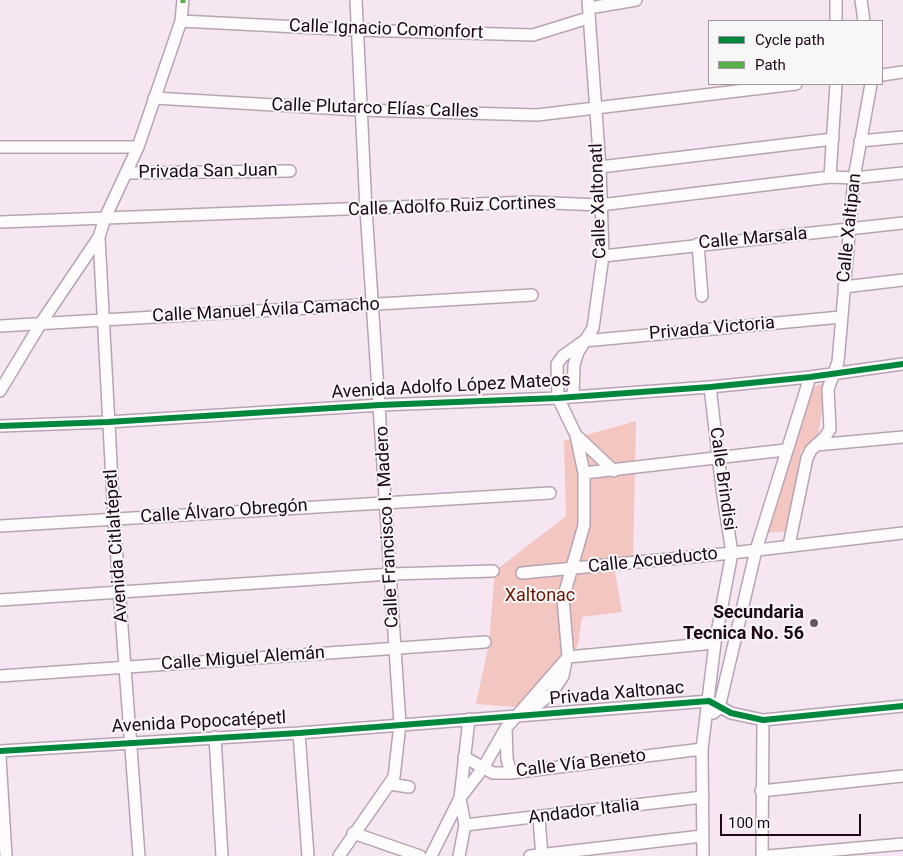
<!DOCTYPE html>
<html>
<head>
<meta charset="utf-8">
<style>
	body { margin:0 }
	#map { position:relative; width:903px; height:856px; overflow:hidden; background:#f6e6f2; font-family:Roboto,sans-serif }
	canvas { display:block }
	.legend { position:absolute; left:708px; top:20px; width:175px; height:65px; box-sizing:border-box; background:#f7f7f7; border:1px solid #a1979f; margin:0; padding:6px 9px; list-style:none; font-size:15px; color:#1f071b }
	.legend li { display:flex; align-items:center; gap:10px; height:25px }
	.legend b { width:25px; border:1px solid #a1979f }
	.scale { position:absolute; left:720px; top:814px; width:141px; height:22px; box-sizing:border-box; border:2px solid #1f071b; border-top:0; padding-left:6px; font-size:15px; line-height:18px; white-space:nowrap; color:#1f071b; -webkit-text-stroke:4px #f7f7f7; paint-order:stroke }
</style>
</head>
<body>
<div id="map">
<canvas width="903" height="856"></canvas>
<ul class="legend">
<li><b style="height:6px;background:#00873e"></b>Cycle path</li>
<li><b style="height:6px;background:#55b045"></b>Path</li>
</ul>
<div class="scale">100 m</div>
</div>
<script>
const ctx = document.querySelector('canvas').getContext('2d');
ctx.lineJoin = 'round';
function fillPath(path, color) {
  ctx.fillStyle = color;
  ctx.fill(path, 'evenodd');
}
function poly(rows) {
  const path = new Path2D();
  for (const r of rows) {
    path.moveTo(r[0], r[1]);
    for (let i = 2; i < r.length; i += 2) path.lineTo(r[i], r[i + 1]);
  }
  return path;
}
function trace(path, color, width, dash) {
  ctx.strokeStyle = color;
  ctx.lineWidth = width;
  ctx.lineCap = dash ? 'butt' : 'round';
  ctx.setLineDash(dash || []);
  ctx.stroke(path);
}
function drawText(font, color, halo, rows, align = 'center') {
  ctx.font = font + ' Roboto,sans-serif';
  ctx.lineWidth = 4;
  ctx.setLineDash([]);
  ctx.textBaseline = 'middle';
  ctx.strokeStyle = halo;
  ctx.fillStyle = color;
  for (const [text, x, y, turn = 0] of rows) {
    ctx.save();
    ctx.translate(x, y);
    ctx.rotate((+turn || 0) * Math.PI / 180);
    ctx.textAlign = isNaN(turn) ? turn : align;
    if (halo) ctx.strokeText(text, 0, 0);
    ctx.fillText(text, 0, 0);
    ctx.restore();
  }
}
fillPath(poly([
	[827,383,818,435,801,451,788,531,767,533,814,386],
	[636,421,633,560,615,572,622,612,582,617,578,645,553,688,514,707,476,704,489,643,495,571,566,516,564,441]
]), '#f4c6c2');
const street = poly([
	[836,0,836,21],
	[861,0,864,21],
	[589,8,636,0],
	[181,21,357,30,533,35,588,18],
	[882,75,903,72],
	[154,98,360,110,537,115,796,84],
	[860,141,903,137],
	[0,147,138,147],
	[600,167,833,139],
	[127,173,290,171],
	[830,177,836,84],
	[0,222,530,202,600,205,830,177,854,178,903,173],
	[99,237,114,519,139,856],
	[698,244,702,296],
	[603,256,903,223],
	[844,287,903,280],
	[0,326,532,295],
	[0,391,41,323,99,237,105,218,138,147,181,21,183,0],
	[573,396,574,365,578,352,593,328,603,256,600,167,588,0],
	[0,426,108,422,380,405,558,398,710,387,810,377,903,364],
	[576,435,614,471],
	[816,445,903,437],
	[584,473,785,450],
	[0,526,550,493],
	[789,545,807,458,811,450,825,437,830,429,828,389,838,362,854,178,871,84],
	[522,573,732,553,903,533],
	[0,600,391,574,493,571],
	[568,657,715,643],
	[0,676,485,642],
	[523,709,537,705,551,694,563,676,566,661],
	[713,713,719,708,756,550,810,377],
	[506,728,507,759,511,773],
	[299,733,308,856],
	[215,737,222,856],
	[0,751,299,733,709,701,731,713,763,720,903,706],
	[0,757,6,856],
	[464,757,493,773,511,773,702,749],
	[390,784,409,787],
	[761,791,903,776],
	[539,818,542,856],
	[465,825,703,797],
	[353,833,420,856],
	[339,856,394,777,400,724,366,209,356,0],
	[431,856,460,798,483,768,506,728,568,657,563,599,584,525,584,473,576,435,558,398,557,364,563,356,584,341,841,317],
	[459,856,465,825,460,798,469,719],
	[530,856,702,836],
	[703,856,702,749,715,643,732,553,722,489,710,387],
	[762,856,763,720],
	[768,856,903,844]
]);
trace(street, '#b7a4b3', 14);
trace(street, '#fefbfd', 11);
trace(poly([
	[183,3,183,0]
]), '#55b045', 5, [10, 5]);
trace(poly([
	[0,426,108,422,380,405,558,398,710,387,810,377,903,364],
	[0,751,299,733,709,701,731,713,763,720,903,706]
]), '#00873e', 6);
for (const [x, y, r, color] of [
	[814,623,5,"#6a5566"]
]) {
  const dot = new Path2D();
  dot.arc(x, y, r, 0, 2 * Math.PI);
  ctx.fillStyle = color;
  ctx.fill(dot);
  trace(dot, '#f7f7f7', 2);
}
drawText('18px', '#1f071b', '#f7f7f7', [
	["Calle Ignacio Comonfort",386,30,2],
	["Calle Plutarco Elías Calles",375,109,2],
	["Privada San Juan",208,172,-1],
	["Calle Xaltonatl",599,201,-92],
	["Calle Adolfo Ruiz Cortines",452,207,-2],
	["Calle Xaltipan",850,228,-84],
	["Calle Marsala",753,239,-5],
	["Calle Manuel Ávila Camacho",266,311,-3],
	["Privada Victoria",712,329,-5],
	["Avenida Adolfo López Mateos",451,387,-3],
	["Calle Brindisi",722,479,82],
	["Calle Álvaro Obregón",224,512,-4],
	["Calle Francisco I. Madero",388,527,-93],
	["Avenida Citlaltépetl",117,546,-94],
	["Calle Acueducto",653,561,-6],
	["Calle Miguel Alemán",243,659,-4],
	["Privada Xaltonac",617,694,-5],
	["Avenida Popocatépetl",199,723,-3],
	["Calle Vía Beneto",581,764,-7],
	["Andador Italia",584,812,-7]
]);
drawText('18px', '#6c1703', '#f7f7f7', [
	["Xaltonac",540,596]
]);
drawText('bold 18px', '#1f071b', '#f7f7f7', [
	["Secundaria",804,613],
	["Tecnica No. 56",804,634]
], 'right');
</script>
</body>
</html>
